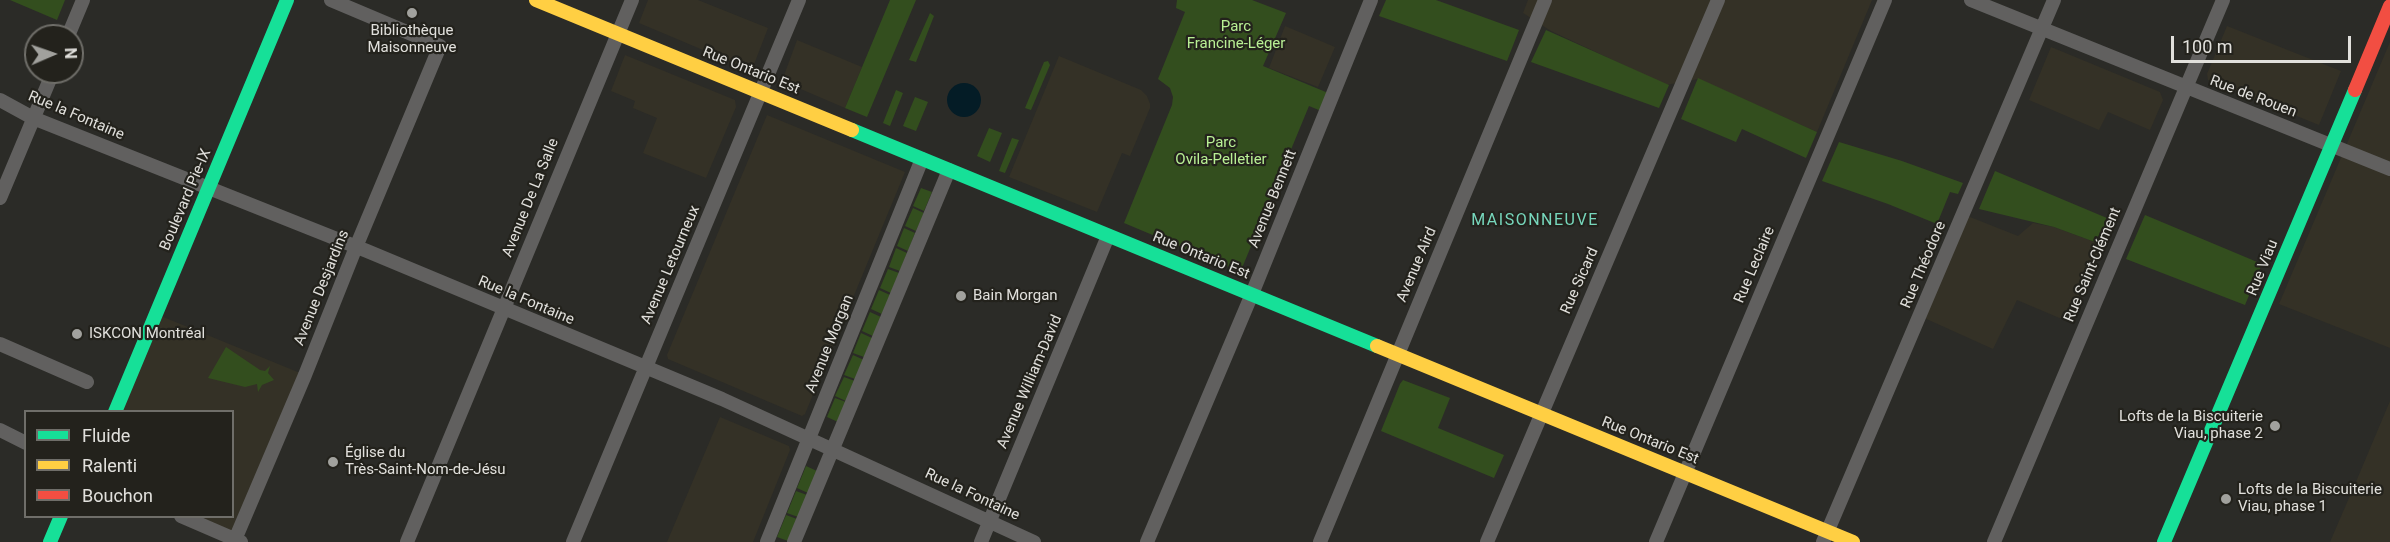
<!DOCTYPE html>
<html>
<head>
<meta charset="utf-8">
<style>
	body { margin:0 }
	#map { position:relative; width:2390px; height:542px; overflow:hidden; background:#2b2b27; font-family:Roboto,sans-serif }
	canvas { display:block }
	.legend { position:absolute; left:24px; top:410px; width:210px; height:108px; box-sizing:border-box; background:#23221c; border:2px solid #6f6e69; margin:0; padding:8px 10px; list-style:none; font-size:18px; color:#e1e0dc }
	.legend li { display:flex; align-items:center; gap:12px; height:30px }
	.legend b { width:30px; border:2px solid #6f6e69 }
	.north { position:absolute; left:24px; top:24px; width:60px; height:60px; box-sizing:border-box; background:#23221c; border:2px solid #6f6e69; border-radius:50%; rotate:88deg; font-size:16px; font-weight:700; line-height:24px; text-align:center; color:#e1e0dc }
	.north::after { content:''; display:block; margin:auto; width:21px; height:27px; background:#a1a19d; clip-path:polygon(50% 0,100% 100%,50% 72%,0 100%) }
	.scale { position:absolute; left:2171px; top:36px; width:180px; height:27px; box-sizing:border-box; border:3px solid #e1e0dc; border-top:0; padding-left:8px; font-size:18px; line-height:21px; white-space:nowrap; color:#e1e0dc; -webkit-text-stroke:4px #23221c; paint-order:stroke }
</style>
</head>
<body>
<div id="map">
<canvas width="2390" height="542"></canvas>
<ul class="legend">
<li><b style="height:8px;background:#16e098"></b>Fluide</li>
<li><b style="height:8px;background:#ffcf43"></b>Ralenti</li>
<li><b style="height:8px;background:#f24e42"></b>Bouchon</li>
</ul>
<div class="north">N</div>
<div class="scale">100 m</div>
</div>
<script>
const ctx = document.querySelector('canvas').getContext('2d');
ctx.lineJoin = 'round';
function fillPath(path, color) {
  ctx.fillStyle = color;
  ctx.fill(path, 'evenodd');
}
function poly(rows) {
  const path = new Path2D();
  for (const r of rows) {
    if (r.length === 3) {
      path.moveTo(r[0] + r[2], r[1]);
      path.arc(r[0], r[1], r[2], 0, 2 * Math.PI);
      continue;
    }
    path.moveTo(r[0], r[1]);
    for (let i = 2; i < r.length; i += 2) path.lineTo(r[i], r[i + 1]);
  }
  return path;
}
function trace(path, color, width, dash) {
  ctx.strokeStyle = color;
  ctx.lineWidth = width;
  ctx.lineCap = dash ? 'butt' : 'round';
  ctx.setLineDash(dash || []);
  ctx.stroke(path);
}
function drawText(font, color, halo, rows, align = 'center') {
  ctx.font = font + ' Roboto,sans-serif';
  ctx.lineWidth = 4.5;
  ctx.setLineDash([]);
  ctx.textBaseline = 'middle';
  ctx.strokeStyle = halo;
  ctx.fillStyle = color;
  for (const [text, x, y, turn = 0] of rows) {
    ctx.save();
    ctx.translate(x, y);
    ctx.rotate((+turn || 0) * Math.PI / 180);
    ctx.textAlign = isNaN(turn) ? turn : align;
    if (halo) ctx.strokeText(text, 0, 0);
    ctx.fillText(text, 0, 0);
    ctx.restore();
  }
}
fillPath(poly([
	[648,0,698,0,768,28,753,67,748,69,639,23],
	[1528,0,1872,0,1817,132,1698,79,1666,85,1551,31,1523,13],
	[1285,26,1335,47,1318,87,1269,68],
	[2227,26,2341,71,2319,125,2208,80,2207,74],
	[797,40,862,67,845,108,782,81],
	[2390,42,2390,348,2279,304],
	[2051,47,2160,92,2163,100,2150,130,2108,112,2099,130,2029,100],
	[625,55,735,100,736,107,706,178,643,153,657,118,633,108,635,101,611,91],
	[1059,56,1141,90,1147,96,1150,104,1150,108,1130,156,1122,153,1097,212,1009,177],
	[767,115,905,172,805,414,802,416,668,359,667,355],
	[1965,215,2018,236,2033,223,2054,227,2103,245,2069,322,2017,300,1993,349,1922,317],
	[156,314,305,375,235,540,181,517,232,516,232,412,115,412],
	[2390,401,2390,542,2330,542,2358,477],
	[720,417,789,446,790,450,753,542,667,542]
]), '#343126');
fillPath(poly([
	[10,0,65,0,57,20],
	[890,0,916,0,867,117,845,108],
	[1177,0,1252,0,1286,13,1263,66,1333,95,1326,113,1309,106,1242,268,1236,270,1124,223,1172,105,1173,97,1170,88,1158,79,1185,12,1176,8],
	[1386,0,1436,0,1519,30,1507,61,1379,16],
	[930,13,934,16,916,62,909,60],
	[1546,30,1669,85,1659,108,1531,62],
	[1048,61,1050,65,1031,110,1025,108,1044,62],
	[1698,78,1817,132,1806,158,1742,129,1736,142,1681,119],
	[896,90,903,93,890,126,883,123],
	[915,97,928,102,916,131,903,126],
	[989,128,1002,133,990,162,977,156],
	[1012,138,1019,140,1005,173,999,171],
	[1839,142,1902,161,1963,183,1958,194,1950,192,1937,224,1888,204,1822,181],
	[1995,171,2114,221,2103,245,2054,227,1979,209],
	[921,188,932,192,924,211,913,206],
	[913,208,924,213,916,231,905,226],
	[2145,215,2262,264,2245,305,2126,259],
	[904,228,915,233,908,251,897,246],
	[896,248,907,253,900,271,889,267],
	[888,269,899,273,891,293,880,288],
	[879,290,890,295,882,314,871,309],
	[870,312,881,317,873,336,862,331],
	[861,333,872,338,864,357,853,353],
	[226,347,260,370,265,371,270,366,268,373,274,380,262,385,258,392,257,384,245,387,208,378],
	[853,355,864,360,855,379,844,375],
	[844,377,855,381,846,401,835,396],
	[1403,380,1450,398,1438,428,1504,455,1494,478,1381,431,1400,384],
	[835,398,846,402,838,422,827,417],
	[806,466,817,471,808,493,797,488],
	[796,491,807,495,798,517,787,513],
	[786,515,797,519,788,541,777,537]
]), '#334e1e');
fillPath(poly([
	[964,100,17]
]), '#041c26');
trace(poly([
	[1971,0,2390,169],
	[68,36,83,0],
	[0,100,33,118,367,251,722,399,1034,542],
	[0,198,53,72],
	[0,344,87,382],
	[0,430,26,443],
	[181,516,241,542],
	[234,542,305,375,356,247,440,46,331,0],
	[407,542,632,0],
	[573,542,799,0],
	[767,542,922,159],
	[794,542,949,170],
	[981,542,1108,236],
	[1147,542,1252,294,1371,0],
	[1320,542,1545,0],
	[1487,542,1718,0],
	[1656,542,1885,0],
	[1823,542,2054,0],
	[1994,542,2223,0]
]), '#61605f', 14);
trace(poly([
	[852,130,1377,346],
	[115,412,287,0],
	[50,542,61,516],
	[2164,542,2355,90]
]), '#16e098', 14);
trace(poly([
	[536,0,852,130],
	[1377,346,1853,542]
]), '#ffcf43', 14);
trace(poly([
	[2355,90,2390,6]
]), '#f24e42', 14);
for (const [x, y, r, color] of [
	[412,13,6,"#a1a19d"],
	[961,296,6,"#a1a19d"],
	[77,334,6,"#a1a19d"],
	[2275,426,6,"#a1a19d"],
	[333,462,6,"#a1a19d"],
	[2226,499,6,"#a1a19d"]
]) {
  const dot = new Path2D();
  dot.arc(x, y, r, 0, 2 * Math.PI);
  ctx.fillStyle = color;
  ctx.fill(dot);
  trace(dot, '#23221c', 2);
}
drawText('15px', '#b8ef94', '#23221c', [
	["Parc",1236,27],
	["Francine-Léger",1236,44],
	["Parc",1221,143],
	["Ovila-Pelletier",1221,160]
]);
drawText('15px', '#e1e0dc', '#23221c', [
	["Bibliothèque",412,31,"center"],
	["Maisonneuve",412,48,"center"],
	["Bain Morgan",973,296],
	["ISKCON Montréal",89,334],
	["Lofts de la Biscuiterie",2263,417,"right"],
	["Viau, phase 2",2263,434,"right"],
	["Église du",345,453],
	["Très-Saint-Nom-de-Jésu",345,470],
	["Lofts de la Biscuiterie",2238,490],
	["Viau, phase 1",2238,507]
], 'left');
drawText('15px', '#e1e0dc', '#23221c', [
	["Rue Ontario Est",751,71,22],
	["Rue de Rouen",2253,97,21],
	["Rue la Fontaine",76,116,23],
	["Avenue De La Salle",531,198,-68],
	["Avenue Bennett",1273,199,-68],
	["Boulevard Pie-IX",186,200,-67],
	["Rue Ontario Est",1201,256,22],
	["Avenue Letourneux",671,265,-67],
	["Avenue Aird",1417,265,-67],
	["Rue Leclaire",1755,265,-67],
	["Rue Théodore",1924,265,-67],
	["Rue Saint-Clément",2093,265,-67],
	["Rue Viau",2263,268,-68],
	["Rue Sicard",1580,281,-66],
	["Avenue Desjardins",322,288,-68],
	["Rue la Fontaine",526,301,23],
	["Avenue Morgan",830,344,-68],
	["Avenue William-David",1030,382,-67],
	["Rue Ontario Est",1650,441,22],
	["Rue la Fontaine",972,495,25]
]);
ctx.letterSpacing = '1.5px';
drawText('16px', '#77d7bc', '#23221c', [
	["MAISONNEUVE",1535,221]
]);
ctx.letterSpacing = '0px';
</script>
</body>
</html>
